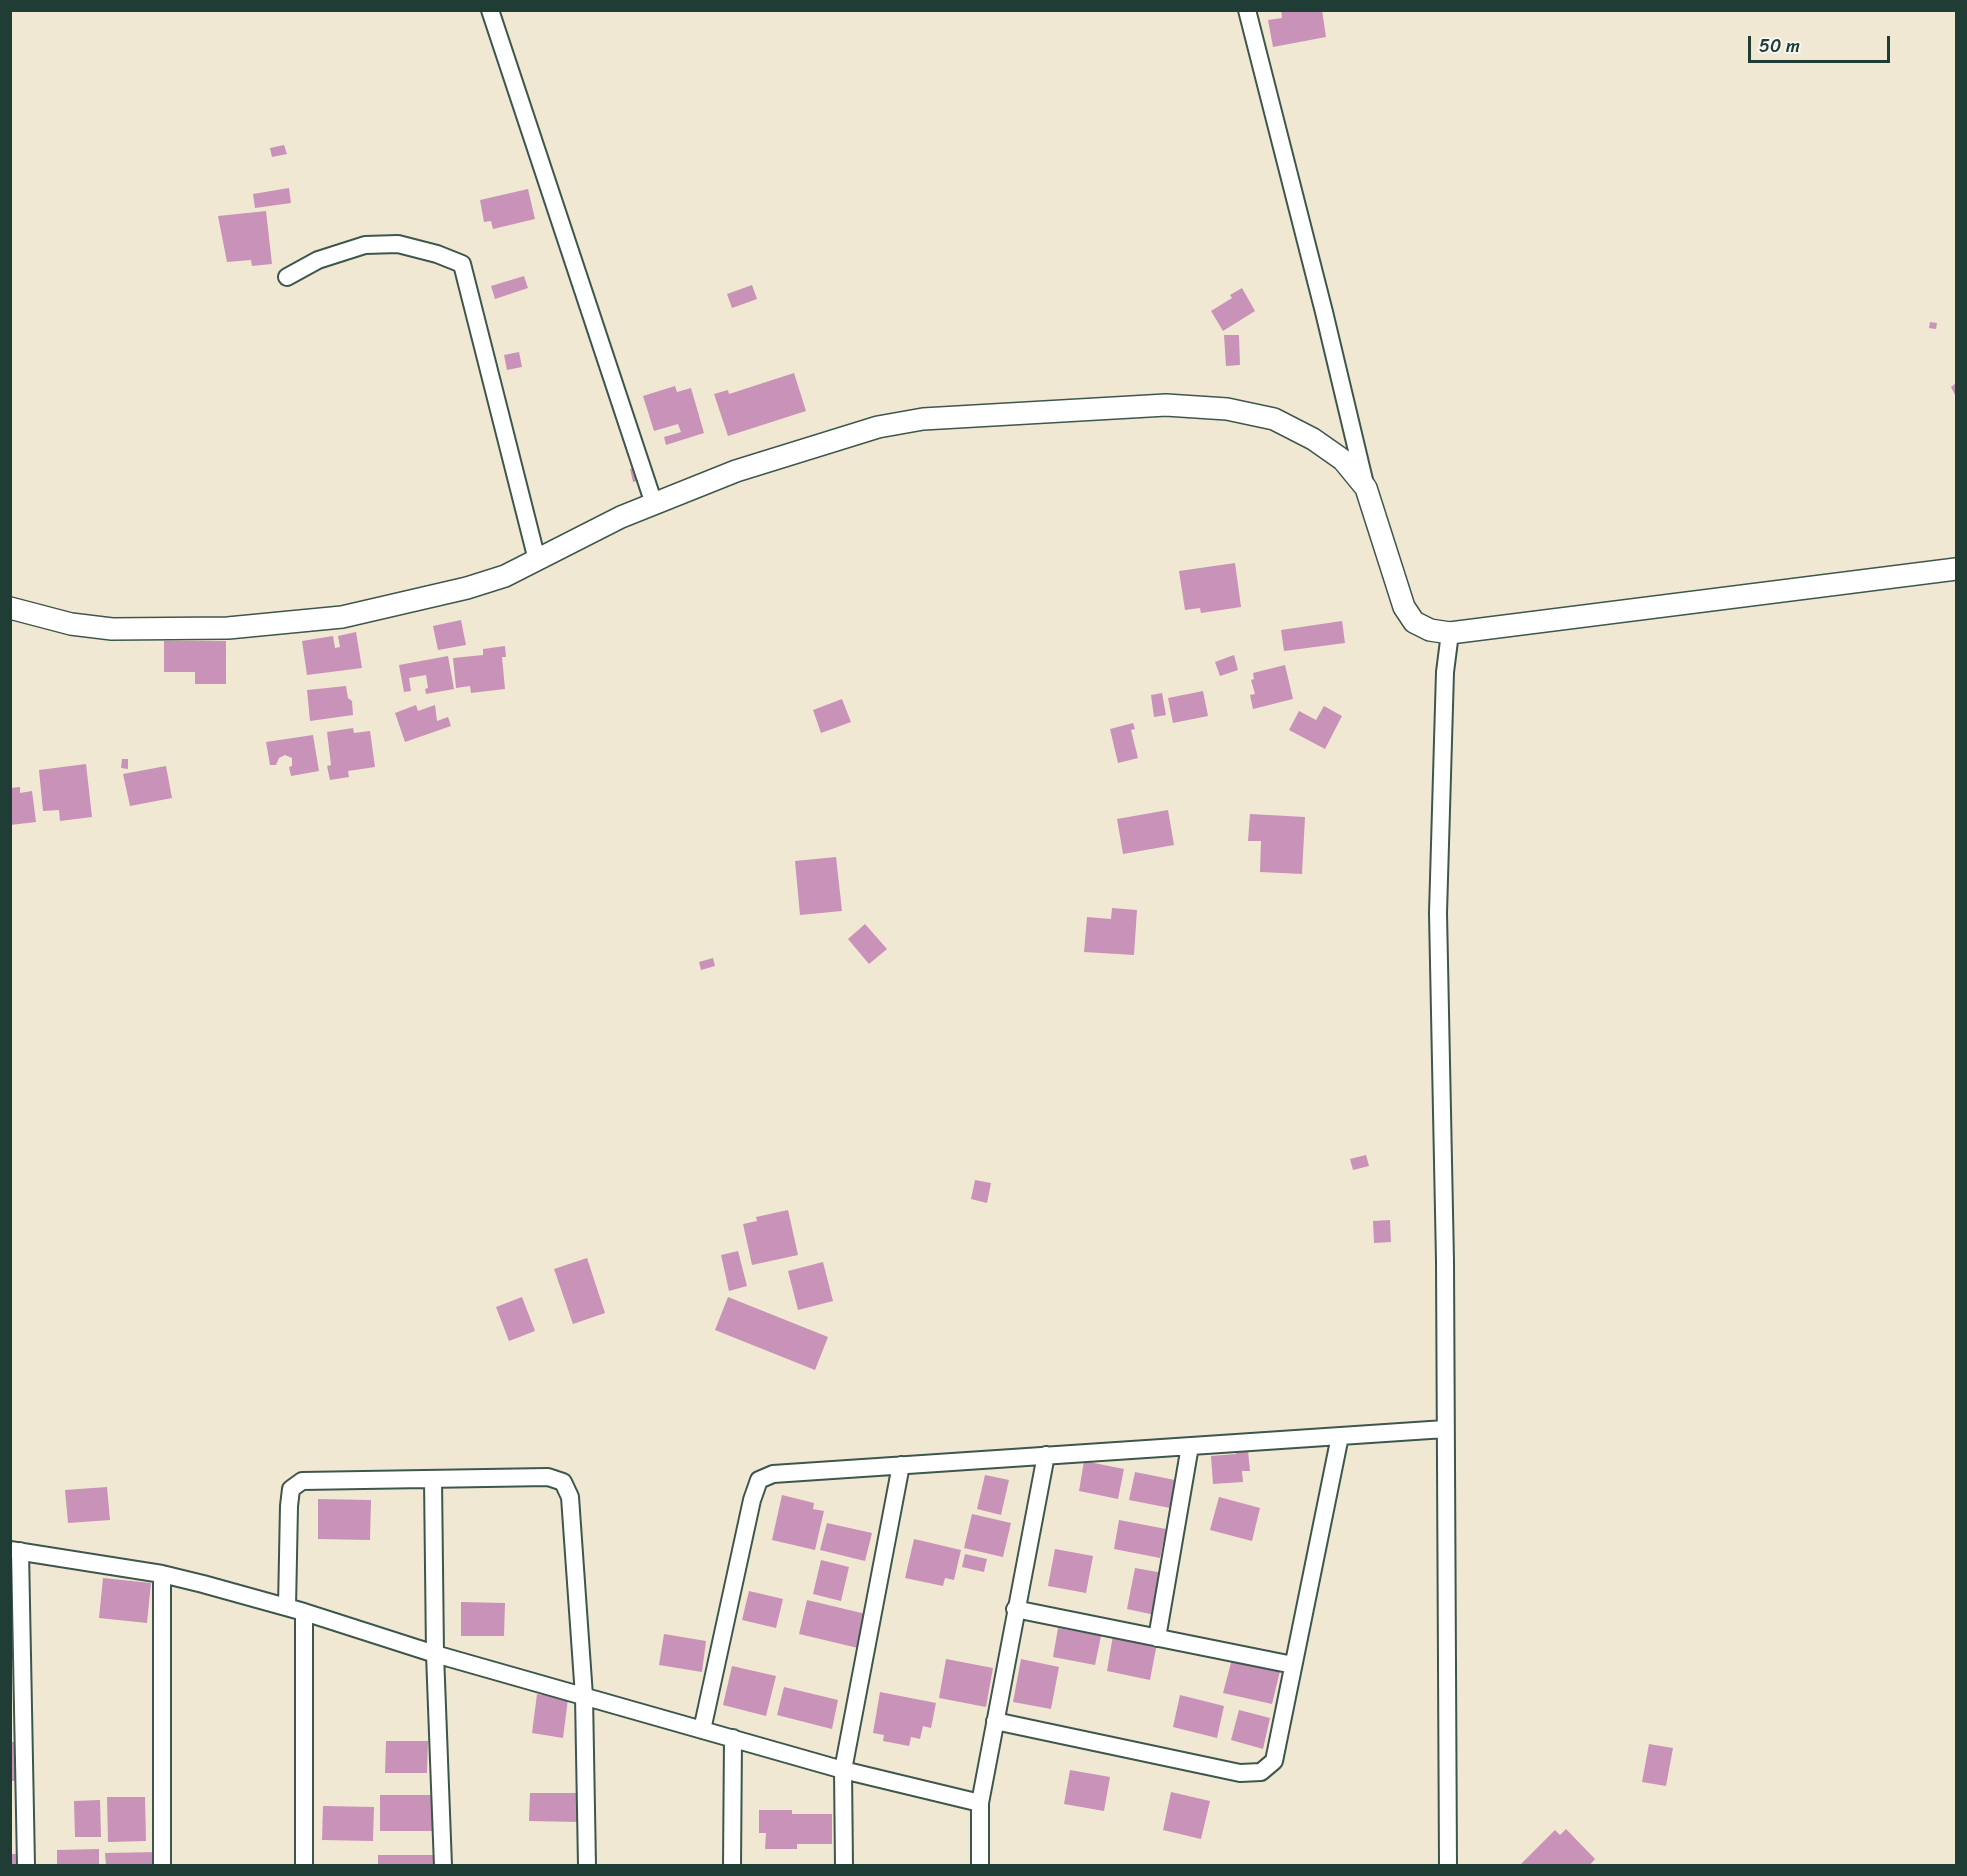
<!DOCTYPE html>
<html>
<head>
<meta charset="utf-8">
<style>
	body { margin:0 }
	#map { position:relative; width:1967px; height:1876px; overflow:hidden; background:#f1e8d3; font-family:Sriracha,sans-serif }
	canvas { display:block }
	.frame { position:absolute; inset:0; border:12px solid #1f3d34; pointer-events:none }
	.scale { position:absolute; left:1748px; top:36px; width:142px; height:27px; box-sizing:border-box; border:3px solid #1f3d34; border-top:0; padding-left:8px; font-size:18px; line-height:21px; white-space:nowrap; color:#1f3d34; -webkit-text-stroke:4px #f6f6f2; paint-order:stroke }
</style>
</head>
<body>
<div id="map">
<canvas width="1967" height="1876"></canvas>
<div class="frame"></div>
<div class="scale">50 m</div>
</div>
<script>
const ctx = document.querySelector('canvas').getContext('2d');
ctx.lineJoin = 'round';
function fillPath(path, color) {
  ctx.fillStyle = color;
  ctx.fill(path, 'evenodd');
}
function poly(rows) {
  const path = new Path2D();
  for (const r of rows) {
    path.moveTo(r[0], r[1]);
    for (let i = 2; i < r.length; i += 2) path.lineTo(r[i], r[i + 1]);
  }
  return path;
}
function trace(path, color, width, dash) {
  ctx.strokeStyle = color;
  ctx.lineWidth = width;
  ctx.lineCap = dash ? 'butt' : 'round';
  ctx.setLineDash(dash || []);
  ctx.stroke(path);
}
fillPath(poly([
	[1281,10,1322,10,1326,37,1273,47,1268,20,1282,18],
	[284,145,287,154,272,157,270,148],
	[289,188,291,203,255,208,253,194],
	[528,189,535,219,493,229,491,221,484,222,480,200],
	[266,211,272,264,252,266,251,260,227,262,218,216],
	[524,276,528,288,495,299,491,286],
	[752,285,757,299,732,308,727,294],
	[1242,288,1255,311,1223,331,1211,311,1232,298,1230,295],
	[1930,322,1937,323,1936,329,1929,328],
	[1224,335,1239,335,1240,365,1226,366],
	[519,352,522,367,507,370,504,355],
	[794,373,806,411,728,436,714,394,728,390,729,394],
	[1956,383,1956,397,1951,387],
	[675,386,677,392,691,388,704,433,666,445,664,437,681,432,678,424,654,431,643,396],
	[637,467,641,480,633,482,630,469],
	[1235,563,1241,607,1201,613,1200,608,1185,610,1179,571],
	[461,620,466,645,438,650,433,626],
	[1342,621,1345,643,1284,651,1281,630],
	[356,632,362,668,307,675,302,641,333,636,335,648,340,647,338,636],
	[164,641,226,641,226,684,195,684,195,672,164,672],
	[505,646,506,657,502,657,505,689,471,693,470,686,456,688,453,658,483,655,483,649],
	[1234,655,1238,670,1220,676,1215,662],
	[448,656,454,689,426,694,425,689,428,688,426,675,409,678,411,691,404,692,399,665],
	[1285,665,1293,699,1253,709,1250,695,1255,694,1251,680,1254,679,1253,673],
	[346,686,348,698,352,701,353,715,310,721,307,690],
	[1203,691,1208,716,1173,723,1168,698],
	[1162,693,1166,715,1154,717,1151,695],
	[842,699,851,722,821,733,813,710],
	[416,705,418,711,435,705,437,721,448,717,451,726,405,742,395,713],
	[1324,706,1342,716,1325,749,1289,730,1299,711,1316,720],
	[1133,723,1135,729,1131,730,1138,758,1118,763,1110,729],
	[353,728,354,733,370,731,375,767,348,771,349,777,330,780,327,766,331,765,327,732],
	[313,735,319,771,291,776,289,767,292,766,292,758,285,755,279,758,276,765,270,765,266,742],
	[122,759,128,759,128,769,121,768],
	[86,764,92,817,60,821,59,810,43,811,39,770],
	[166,766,172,798,130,806,123,774],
	[20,787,20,793,32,791,36,822,10,825,10,788],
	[1168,810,1174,845,1123,854,1117,819],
	[1250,814,1305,817,1302,874,1260,872,1261,841,1248,841],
	[836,857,842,911,800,915,795,861],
	[1112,908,1137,910,1134,955,1084,952,1087,917,1111,919],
	[865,924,887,949,869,964,848,939],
	[713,958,715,966,701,970,699,962],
	[1366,1155,1369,1166,1353,1170,1350,1159],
	[975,1180,991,1183,987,1203,971,1199],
	[788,1210,798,1255,752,1265,743,1224,757,1221,756,1217],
	[1390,1220,1391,1242,1374,1243,1373,1221],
	[738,1251,747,1286,729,1291,721,1255],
	[587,1258,605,1313,573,1324,554,1269],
	[823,1262,833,1301,798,1310,788,1271],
	[522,1297,535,1331,509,1341,496,1307],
	[728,1297,828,1337,815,1370,715,1330],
	[1248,1450,1250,1471,1242,1471,1243,1482,1213,1484,1211,1456,1236,1454,1236,1451],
	[1084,1461,1124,1469,1118,1499,1079,1491],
	[1135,1472,1180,1481,1175,1509,1129,1500],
	[985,1475,1009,1480,1001,1515,977,1509],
	[107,1487,110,1520,68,1523,65,1490],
	[782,1495,814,1503,813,1509,824,1511,815,1550,772,1540],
	[1219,1497,1260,1508,1252,1541,1210,1530],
	[318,1499,371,1500,370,1540,318,1539],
	[972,1514,1011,1523,1003,1557,964,1548],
	[1119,1520,1166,1529,1160,1558,1114,1549],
	[827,1523,872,1533,865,1561,820,1550],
	[914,1539,961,1550,954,1580,945,1578,943,1586,905,1578],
	[1055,1549,1093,1556,1086,1593,1048,1586],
	[965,1554,987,1559,984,1572,962,1567],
	[821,1560,849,1567,841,1601,813,1594],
	[1135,1568,1163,1573,1155,1615,1127,1609],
	[103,1578,151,1583,147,1623,99,1618],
	[749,1591,783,1599,776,1628,742,1620],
	[807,1600,866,1614,858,1648,799,1634],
	[461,1602,505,1603,504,1636,461,1636],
	[1058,1628,1101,1636,1095,1665,1053,1657],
	[664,1634,706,1641,702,1672,659,1665],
	[1113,1635,1157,1643,1150,1680,1107,1671],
	[946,1659,993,1668,986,1707,939,1698],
	[1021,1659,1059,1667,1051,1709,1013,1702],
	[1232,1659,1280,1671,1272,1704,1223,1693],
	[732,1666,776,1676,766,1716,723,1705],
	[784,1687,838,1700,832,1729,777,1715],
	[880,1692,936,1703,931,1728,923,1726,920,1739,911,1737,909,1746,883,1741,884,1735,873,1733],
	[537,1694,568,1699,563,1738,532,1733],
	[1180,1695,1224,1706,1217,1738,1173,1727],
	[1239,1710,1270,1718,1263,1749,1231,1740],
	[386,1741,428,1741,427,1773,385,1773],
	[10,1742,16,1742,17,1781,10,1781],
	[1649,1744,1673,1748,1666,1786,1642,1782],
	[1070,1770,1110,1777,1104,1811,1064,1804],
	[1171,1792,1210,1801,1201,1839,1163,1830],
	[530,1793,577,1793,577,1822,529,1821],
	[380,1795,433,1795,433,1831,380,1831],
	[107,1797,145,1797,146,1841,108,1842],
	[100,1800,101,1837,75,1837,74,1801],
	[323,1806,374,1807,373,1841,322,1840],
	[759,1810,792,1810,792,1814,832,1814,832,1844,797,1844,797,1849,765,1849,766,1833,759,1833],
	[1566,1829,1595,1859,1589,1866,1519,1866,1555,1830,1560,1835],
	[99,1849,99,1866,57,1866,57,1850],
	[158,1852,158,1866,106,1866,105,1853],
	[10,1854,18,1854,18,1866,10,1866],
	[378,1855,434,1855,434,1866,378,1866]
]), '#c992b9');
const minor = poly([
	[490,10,654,504],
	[1247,10,1324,312,1365,484],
	[287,277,318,260,365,245,398,244,437,254,462,264,537,560],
	[433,1479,435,1654,443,1866],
	[10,1550,162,1574,203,1584,304,1612,435,1654,843,1770,980,1803],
	[20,1551,26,1866],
	[162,1574,162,1866],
	[287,1607,289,1506,291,1489,302,1481,548,1477,563,1482,570,1497,584,1696,587,1866],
	[1015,1609,1293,1665],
	[1157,1638,1190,1446],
	[995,1721,1240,1773,1261,1772,1274,1761,1340,1436],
	[702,1730,752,1500,759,1480,773,1474,1445,1429],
	[304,1866,304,1612],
	[732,1866,733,1738],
	[844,1866,843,1770,901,1465],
	[980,1866,980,1803,1046,1455],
	[1448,1866,1445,1261,1438,913,1445,672,1450,633]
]);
const tertiary = poly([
	[10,608,71,624,112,629,228,628,342,617,467,588,505,576,621,517,736,471,878,427,923,419,1166,405,1227,409,1274,419,1313,439,1343,460,1366,488,1404,607,1414,622,1430,630,1450,633,1956,569]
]);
trace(minor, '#3e574c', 20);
trace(tertiary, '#3e574c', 24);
trace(minor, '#fff', 16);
trace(tertiary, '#fff', 21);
</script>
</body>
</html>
